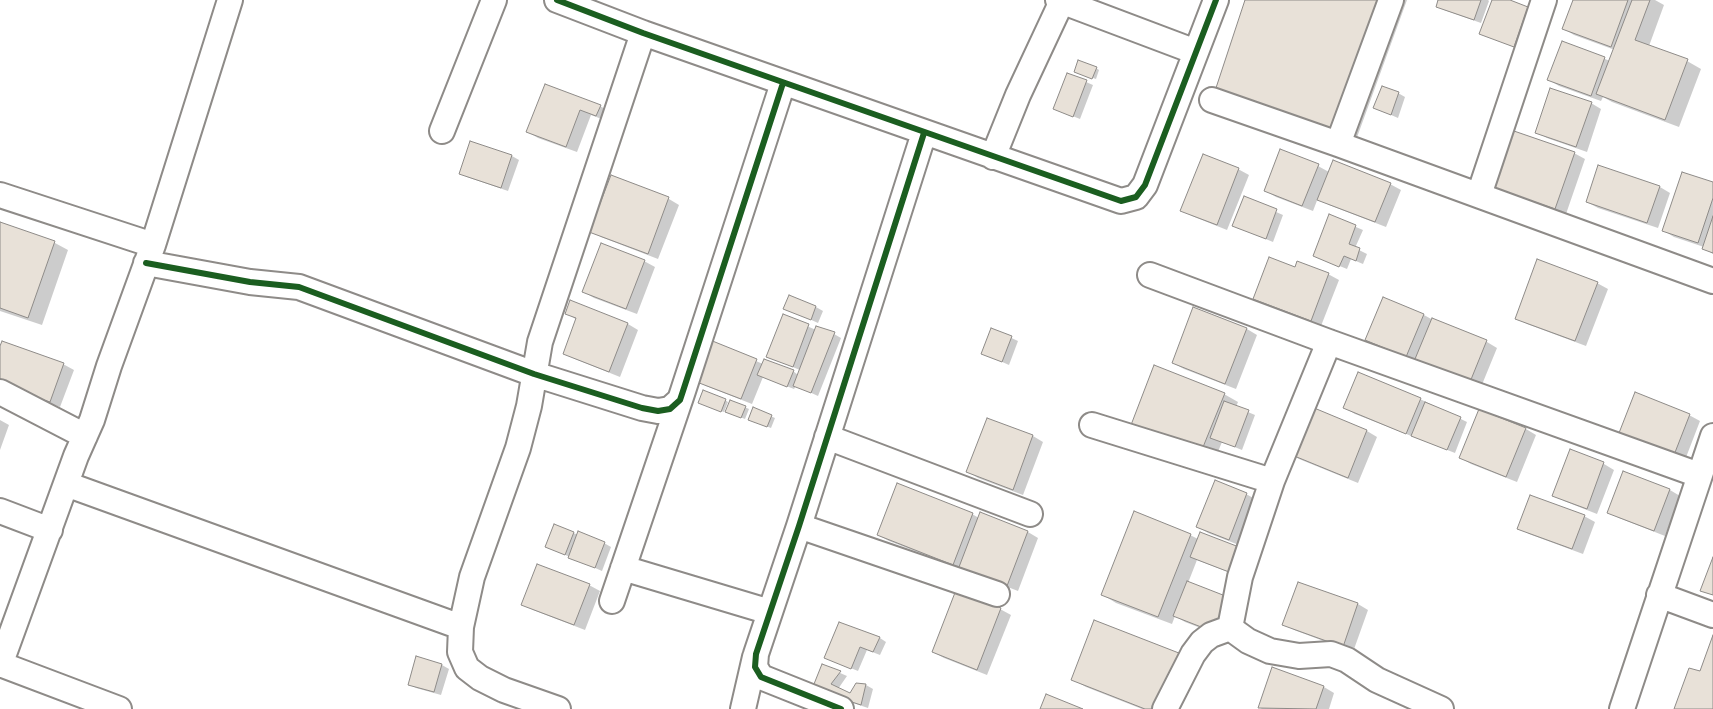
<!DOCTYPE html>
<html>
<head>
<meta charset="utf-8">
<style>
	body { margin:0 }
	canvas { display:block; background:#fff }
</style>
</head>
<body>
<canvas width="1713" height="709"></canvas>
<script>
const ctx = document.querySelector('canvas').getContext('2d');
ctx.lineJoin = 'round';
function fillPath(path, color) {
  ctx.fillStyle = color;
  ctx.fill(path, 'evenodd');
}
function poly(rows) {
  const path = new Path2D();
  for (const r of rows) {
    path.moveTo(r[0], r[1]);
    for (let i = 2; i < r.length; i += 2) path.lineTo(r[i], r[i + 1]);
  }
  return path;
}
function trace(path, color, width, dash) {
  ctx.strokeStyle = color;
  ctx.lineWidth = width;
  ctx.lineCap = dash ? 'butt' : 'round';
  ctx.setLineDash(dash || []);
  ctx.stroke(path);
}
fillPath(poly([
	[1246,0,1407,0,1352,151],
	[1440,0,1488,0,1489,1,1481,23,1444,10,1438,6],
	[1493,0,1507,0,1534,12,1521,50,1481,33],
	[1574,0,1655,0,1664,5,1649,46,1687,61,1701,69,1679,127,1612,102,1603,97,1601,101,1559,86,1549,80,1562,42,1610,61,1615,50,1574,35,1564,29],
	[1096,68,1099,70,1096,79,1079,73],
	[1086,82,1093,85,1080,119,1055,109],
	[546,85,600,106,610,112,607,121,591,115,577,152,538,138,528,132],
	[1398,93,1405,97,1398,118,1375,108],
	[1591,103,1601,109,1587,152,1547,138,1536,132],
	[471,142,512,156,519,160,508,191,467,177,460,173],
	[1574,153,1585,159,1566,214,1503,192,1493,186],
	[1318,166,1329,172,1390,184,1401,190,1386,227,1329,205,1318,198,1313,211,1276,197,1266,191],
	[1599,166,1660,187,1670,193,1658,228,1598,208,1587,202],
	[1238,169,1249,175,1227,230,1192,216,1182,210],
	[612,177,669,199,679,205,658,259,601,237,591,231],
	[1713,184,1713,254,1703,248,1704,247,1674,237,1664,231],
	[1244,198,1283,215,1273,242,1234,226],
	[1330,216,1363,230,1355,248,1367,254,1363,264,1351,259,1347,269,1315,256],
	[0,223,55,243,68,250,42,325,0,311],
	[644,261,655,267,637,314,594,298,584,292],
	[1328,274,1339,280,1321,326,1265,304,1254,298],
	[1597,283,1608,289,1586,346,1527,324,1516,318],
	[816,307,823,311,818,323,785,308],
	[1194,309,1247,329,1257,335,1236,389,1184,369,1173,363],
	[566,313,628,324,638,330,620,377,575,359,564,353,577,320],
	[1424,315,1433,320,1487,342,1497,348,1481,387,1418,360,1417,362,1377,346,1366,340],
	[784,316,816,330,834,334,841,338,818,396,796,386,794,389,763,377,752,404,706,386,696,380,711,342,763,364,793,371,798,375,800,370,768,357],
	[992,329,1018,341,1009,365,982,353],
	[0,349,63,364,74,370,60,407,0,386],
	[1224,394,1238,402,1236,407,1255,415,1242,450,1222,442,1215,459,1146,432],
	[1420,399,1467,422,1455,453,1355,414,1345,408],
	[725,400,728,402,724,412,702,404],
	[731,401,749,409,745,419,730,413],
	[754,409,775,418,771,428,753,421],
	[1480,410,1526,429,1536,435,1517,482,1471,464,1461,458],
	[1689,415,1700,421,1685,460,1631,439,1620,433],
	[988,419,1033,436,1043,442,1023,495,978,478,968,472],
	[0,420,9,425,0,450],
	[1367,431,1377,437,1358,483,1299,459,1289,453],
	[1571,451,1604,464,1614,470,1597,514,1564,501,1554,495],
	[1670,490,1680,496,1665,536,1619,518,1608,512],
	[1246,494,1257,500,1239,545,1208,533,1198,527],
	[972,514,979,518,981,514,1028,532,1038,538,1018,591,889,541,878,535],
	[1584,516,1595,522,1583,554,1529,534,1519,528],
	[573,533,604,543,611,547,602,571,547,547],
	[1190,535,1198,539,1236,575,1197,560,1188,583,1227,598,1224,637,1185,622,1175,616,1172,624,1116,603,1103,595],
	[538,565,589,585,600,591,585,630,533,610,522,604],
	[1299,583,1358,604,1368,610,1353,652,1294,630,1284,624],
	[1000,609,1011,615,987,675,944,658,933,652],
	[880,638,886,642,880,655,867,650,858,671,826,658],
	[417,658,442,665,449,669,441,695,416,688,409,684],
	[1197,664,1180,709,1142,709,1086,687,1072,679],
	[822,665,847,676,838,689,850,695,857,684,866,685,873,689,868,708,820,692],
	[1273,669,1324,687,1334,693,1329,709,1262,709,1259,707]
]), '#0003');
const building = poly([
	[1245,0,1391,0,1338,144,1212,100,1245,0],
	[1438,0,1481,0,1474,20,1436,7,1438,0],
	[1492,0,1510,0,1528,7,1514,47,1479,34,1492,0],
	[1573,0,1628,0,1611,47,1562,29,1573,0],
	[1632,0,1650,0,1635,40,1688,59,1665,120,1596,94,1632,0],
	[1562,41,1605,57,1591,96,1547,80,1562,41],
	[1078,60,1097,67,1092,79,1074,72,1078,60],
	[1067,73,1087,80,1073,117,1053,109,1067,73],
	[545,84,601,105,596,116,580,110,566,147,526,132,545,84],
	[1382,86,1399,92,1391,115,1373,108,1382,86],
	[1550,88,1592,102,1576,147,1535,133,1550,88],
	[1511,130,1575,152,1555,209,1491,187,1511,130],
	[470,141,512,155,501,188,459,174,470,141],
	[1280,149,1319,164,1302,206,1264,191,1280,149],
	[1203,154,1239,168,1217,225,1180,211,1203,154],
	[1333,160,1391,183,1375,222,1317,200,1333,160],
	[1598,165,1660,186,1647,223,1586,202,1598,165],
	[1682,172,1713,182,1713,198,1698,243,1662,231,1682,172],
	[611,175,669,197,648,254,589,232,611,175],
	[1244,196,1277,209,1266,239,1232,226,1244,196],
	[1329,214,1356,225,1349,244,1360,248,1356,261,1344,256,1339,267,1313,256,1329,214],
	[1713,216,1713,253,1702,249,1713,216],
	[0,222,55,241,28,318,0,308,0,222],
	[601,243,645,260,626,309,582,292,601,243],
	[1269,257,1295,267,1297,261,1329,273,1311,321,1253,299,1269,257],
	[1537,259,1598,282,1575,341,1515,319,1537,259],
	[789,295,816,306,811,320,783,309,789,295],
	[1383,297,1424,314,1406,357,1365,340,1383,297],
	[570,300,628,323,609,372,563,354,576,318,565,314,570,300],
	[1193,307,1247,328,1225,384,1172,363,1193,307],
	[783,314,809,324,793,367,766,357,783,314],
	[1432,318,1487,340,1470,382,1415,359,1432,318],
	[816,326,835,332,811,393,793,386,816,326],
	[991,328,1012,336,1002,362,981,354,991,328],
	[710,340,757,359,741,399,694,381,710,340],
	[2,341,64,363,50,402,0,385,0,346,2,341],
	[764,359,794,370,787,387,757,375,764,359],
	[1154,365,1225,393,1201,452,1131,425,1154,365],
	[1358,372,1421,398,1406,434,1343,408,1358,372],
	[703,390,726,399,721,412,698,403,703,390],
	[1635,392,1690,414,1674,455,1619,433,1635,392],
	[730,400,746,406,741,418,725,412,730,400],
	[1224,401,1249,410,1235,447,1210,438,1224,401],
	[1425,402,1461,417,1447,450,1411,436,1425,402],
	[1307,405,1367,430,1348,478,1287,453,1307,405],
	[753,407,772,415,767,427,748,420,753,407],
	[1479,409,1526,428,1506,477,1459,458,1479,409],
	[987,418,1033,435,1013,490,966,472,987,418],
	[1570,449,1604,462,1587,509,1552,496,1570,449],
	[1623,471,1670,489,1654,531,1607,513,1623,471],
	[1215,480,1247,493,1229,540,1196,527,1215,480],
	[897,483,973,513,953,565,877,535,897,483],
	[1530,495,1585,515,1572,549,1517,529,1530,495],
	[1134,511,1191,534,1158,617,1101,595,1134,511],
	[980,512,1028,531,1007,586,959,567,980,512],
	[554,524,574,532,565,555,545,547,554,524],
	[578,531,605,542,595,568,568,558,578,531],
	[1200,532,1239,547,1229,572,1190,557,1200,532],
	[1713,557,1713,595,1700,591,1713,557],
	[537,564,590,584,574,625,521,605,537,564],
	[1187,581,1228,597,1214,632,1173,616,1187,581],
	[1298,582,1358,603,1343,647,1282,625,1298,582],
	[956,590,1001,608,977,670,932,652,956,590],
	[1094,620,1184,655,1163,709,1145,709,1071,680,1094,620],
	[839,622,880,637,873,652,860,647,851,669,824,658,839,622],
	[1713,635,1713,709,1674,709,1689,668,1700,671,1713,635],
	[416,656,442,664,434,692,408,685,416,656],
	[822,664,841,671,831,684,850,693,856,683,866,684,861,705,812,689,822,664],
	[1272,667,1324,686,1316,709,1258,708,1272,667],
	[1046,694,1083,709,1040,709,1046,694]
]);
fillPath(building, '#e8e1d8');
trace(building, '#8e8b88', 1);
const minor = poly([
	[557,0,643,33,1121,201,1136,197,1145,185,1216,0],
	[1058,0,1196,52],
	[1212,100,1338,144,1713,281],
	[442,131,494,0],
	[1338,144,1391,0],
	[993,157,1018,95,1062,1],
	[0,195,153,245,109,366,92,420,76,456,0,665],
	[1479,195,1544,0],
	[153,245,230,0],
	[146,263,250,282,299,287,534,374,642,408,658,411,670,409,680,400,683,391,783,83],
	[1150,275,1329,342,1699,475],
	[1329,342,1272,481,1240,577,1230,628,1248,641,1270,651,1299,656,1331,654,1347,660,1377,680,1441,709],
	[0,392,85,436],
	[1092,425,1272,481],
	[827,437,1030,514],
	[66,484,461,627],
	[0,511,50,530],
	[799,526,997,594],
	[623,568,770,612],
	[1659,595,1713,615],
	[612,601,680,400],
	[0,664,119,709],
	[558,709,504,690,480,678,467,668,460,652,461,627,472,577,518,448,529,406,540,342,643,33],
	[743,709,755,657],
	[841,709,761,677,755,667,756,654,799,526,924,133],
	[1165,709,1193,654,1202,642,1211,635,1230,628],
	[1622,709,1713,436]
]);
trace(minor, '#8e8b88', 28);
trace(minor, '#fff', 24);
trace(poly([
	[557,0,643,33,1121,201,1136,197,1145,185,1216,0],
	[146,263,250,282,299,287,534,374,642,408,658,411,670,409,680,400,683,391,783,83],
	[841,709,761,677,755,667,756,654,799,526,924,133]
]), '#1b5e20', 6);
</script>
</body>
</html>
